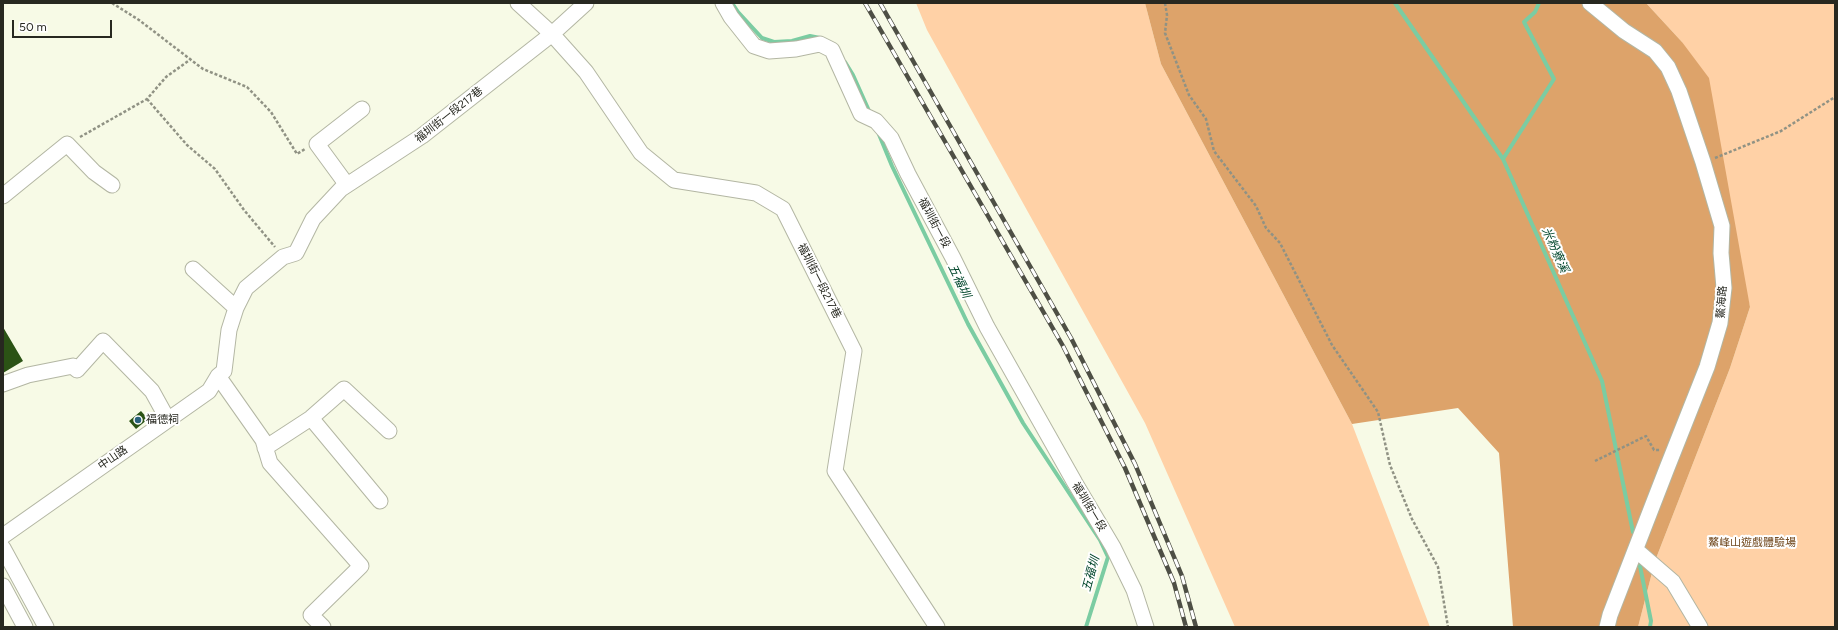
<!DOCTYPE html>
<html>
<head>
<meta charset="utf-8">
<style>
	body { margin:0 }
	#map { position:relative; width:1838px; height:630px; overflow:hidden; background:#f7fae6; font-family:Figtree,sans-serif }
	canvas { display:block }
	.frame { position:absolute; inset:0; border:4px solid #272820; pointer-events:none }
	.scale { position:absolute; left:12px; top:20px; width:100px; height:18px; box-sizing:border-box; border:2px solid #272820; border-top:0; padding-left:5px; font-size:12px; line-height:14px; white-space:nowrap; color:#272820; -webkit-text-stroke:3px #fff; paint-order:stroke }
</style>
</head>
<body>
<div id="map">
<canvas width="1838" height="630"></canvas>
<div class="frame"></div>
<div class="scale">50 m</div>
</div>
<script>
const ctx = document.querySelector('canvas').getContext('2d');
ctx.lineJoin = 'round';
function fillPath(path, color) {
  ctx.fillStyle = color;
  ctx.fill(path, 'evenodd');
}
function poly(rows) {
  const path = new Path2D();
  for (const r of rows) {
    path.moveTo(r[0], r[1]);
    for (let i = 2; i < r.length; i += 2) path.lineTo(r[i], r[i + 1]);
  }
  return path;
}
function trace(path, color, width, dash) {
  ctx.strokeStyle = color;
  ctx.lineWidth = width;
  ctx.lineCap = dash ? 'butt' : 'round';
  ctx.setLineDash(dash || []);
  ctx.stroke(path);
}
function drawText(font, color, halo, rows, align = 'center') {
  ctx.font = font + ' Figtree,"Noto Sans TC",sans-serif';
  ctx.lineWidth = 4;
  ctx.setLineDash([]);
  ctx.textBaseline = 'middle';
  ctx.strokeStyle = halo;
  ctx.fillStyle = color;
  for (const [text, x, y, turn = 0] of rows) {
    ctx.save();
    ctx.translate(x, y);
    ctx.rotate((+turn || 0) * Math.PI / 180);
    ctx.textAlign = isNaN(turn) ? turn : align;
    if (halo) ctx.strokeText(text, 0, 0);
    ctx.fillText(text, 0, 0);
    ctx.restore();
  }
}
fillPath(poly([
	[916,3,1145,3,1161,64,1352,424,1430,627,1235,627,1145,423,927,30],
	[1646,3,1835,3,1835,627,1638,627,1655,561,1730,368,1750,307,1682,42]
]), '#ffd1a6');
fillPath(poly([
	[1145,3,1646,3,1682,42,1709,78,1750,307,1730,368,1655,561,1638,627,1513,627,1499,453,1458,408,1352,424,1161,64]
]), '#dda36a');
trace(poly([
	[732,3,738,12,762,38,774,42,792,41,810,36,820,38],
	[1395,3,1503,159,1602,381,1633,532],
	[845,62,853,75,870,113],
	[878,132,892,166,968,324,1023,423,1100,540,1108,557,1086,627],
	[1503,159,1554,79,1524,22,1535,12,1539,3],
	[1640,566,1651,621,1650,627]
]), '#7bcca2', 4);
fillPath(poly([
	[3,327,23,361,3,373],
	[141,411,148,419,136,429,129,421]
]), '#2b5315');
const minor = poly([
	[518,3,552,34,586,72,641,153,674,180,756,193,783,209,854,351,835,471,937,627],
	[723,3,731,17,754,46,769,51,796,49,820,44,832,50,861,114,876,121,891,138,908,174,953,258,987,327,1075,483,1113,547,1134,590,1146,627],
	[1590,3,1624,31,1655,51,1668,67,1679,91,1703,162,1722,226,1721,253,1724,288,1720,323,1707,367,1667,468,1610,615,1607,627],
	[347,185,317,144,362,109],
	[3,196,67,144,94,172,112,185],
	[193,269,236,308],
	[218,376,263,440,270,463,361,566,311,615,323,627],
	[3,384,28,375,73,366,77,370,103,341,152,391,168,420],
	[311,418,380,501],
	[265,448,311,418,344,389,389,431],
	[3,536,209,391,218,376,224,371,229,330,236,308,246,288,283,257,296,253,313,219,341,189,422,136,552,34,586,3],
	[3,548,46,627],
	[1636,550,1673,582,1700,627],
	[3,586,25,627]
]);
trace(minor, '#b3b6a3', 17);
trace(poly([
	[112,3,139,20,203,69,247,87,271,112,297,154,305,149],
	[1165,3,1167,15,1165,33,1189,95,1206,119,1214,151,1256,206,1266,228,1280,243,1332,345,1378,412,1390,465,1412,519,1438,567,1448,627],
	[147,99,187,145,215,169,244,210,275,247],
	[80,137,147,99,166,77,191,59],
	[1715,158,1781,131,1835,97],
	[1595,461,1646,436,1654,450,1660,450]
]), '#909284', 2.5, [3, 2]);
trace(minor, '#fff', 15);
const rail = poly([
	[865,3,1063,346,1125,468,1174,583,1186,627],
	[880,3,1071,338,1135,464,1182,576,1196,627]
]);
trace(rail, '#4e4f45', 4.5);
trace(rail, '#fff', 3, [9]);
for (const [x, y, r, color] of [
	[138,420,4,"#29617b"]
]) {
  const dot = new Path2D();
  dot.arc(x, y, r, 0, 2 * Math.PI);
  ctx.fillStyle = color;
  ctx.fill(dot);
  trace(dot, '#fff', 1.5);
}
drawText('11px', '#272820', '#fff', [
	["福圳街一段217巷",449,115,-38],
	["福圳街一段",934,223,62],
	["福圳街一段217巷",819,281,63],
	["鰲海路",1722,302,-86],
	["中山路",113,458,-35],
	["福圳街一段",1089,507,59]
]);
drawText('11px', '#272820', '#fff', [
	["福德祠",146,420]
], 'left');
drawText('11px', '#724a20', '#fff', [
	["鰲峰山遊戲體驗場",1752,543]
]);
drawText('italic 12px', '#00462b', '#fff', [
	["米粉寮溪",1555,250,66],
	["五福圳",959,281,64],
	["五福圳",1091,574,-75]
]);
</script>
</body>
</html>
